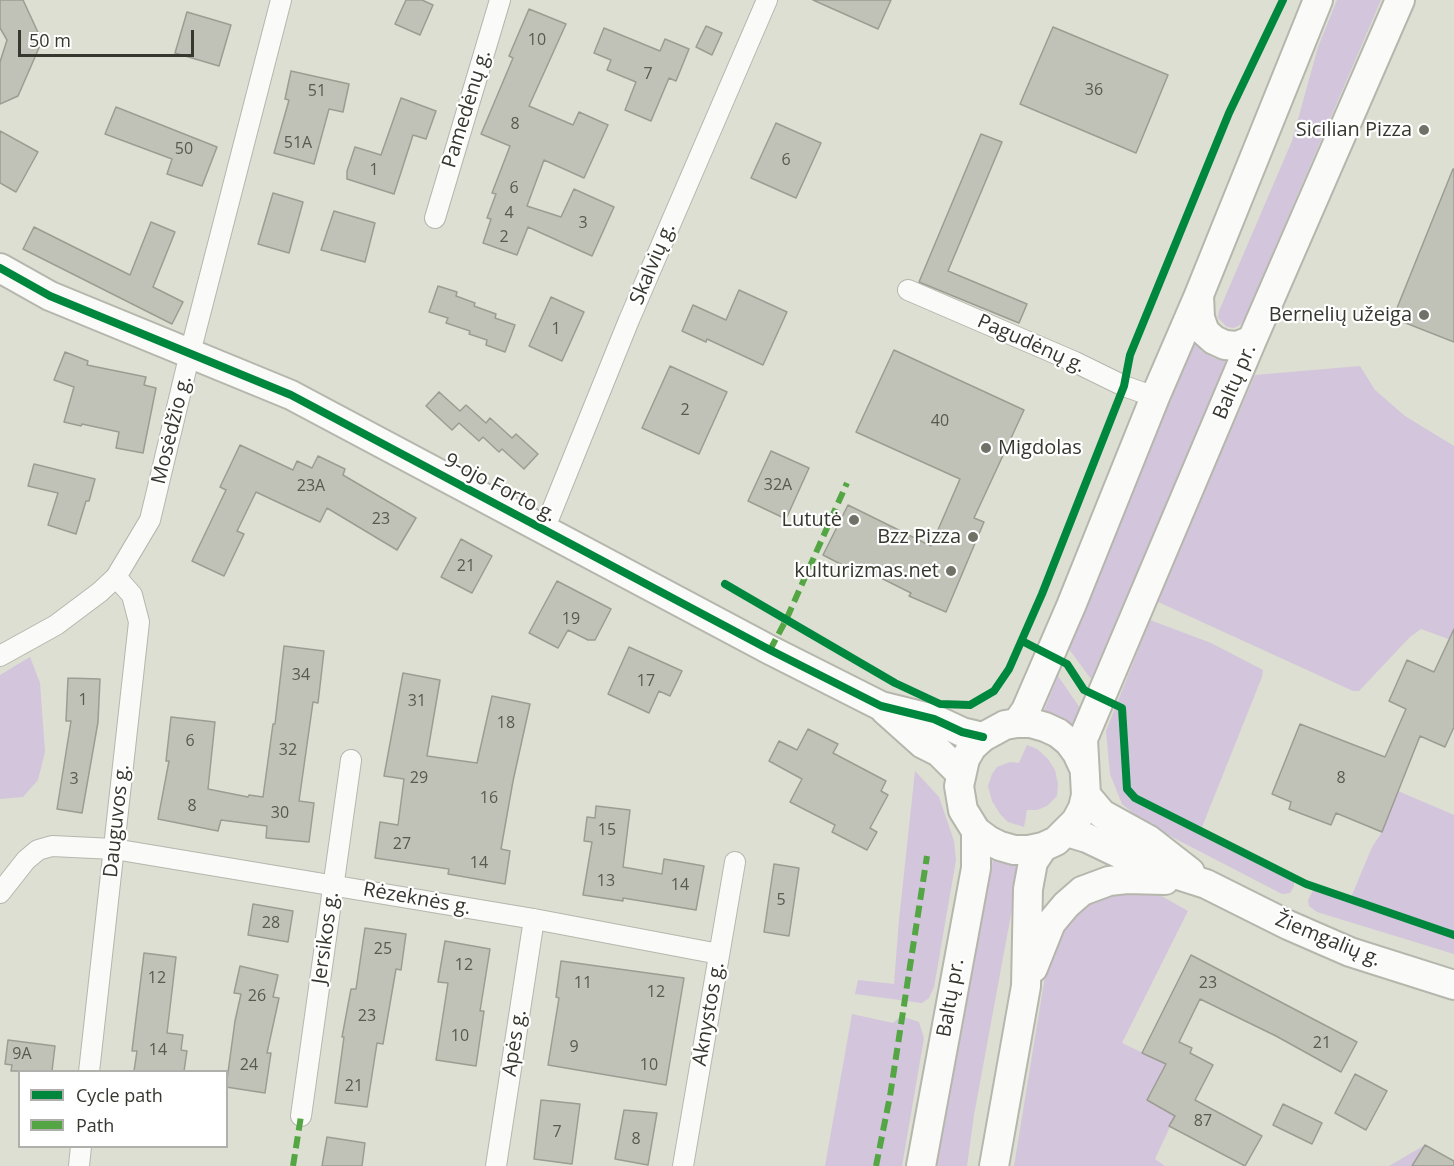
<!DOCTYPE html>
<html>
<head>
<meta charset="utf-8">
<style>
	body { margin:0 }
	#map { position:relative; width:1454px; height:1166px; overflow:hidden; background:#dcdfd2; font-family:"Open Sans",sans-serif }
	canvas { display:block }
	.legend { position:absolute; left:18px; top:1070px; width:210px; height:78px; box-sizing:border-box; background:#fff; border:2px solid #afafab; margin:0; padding:8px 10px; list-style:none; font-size:18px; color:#36372e }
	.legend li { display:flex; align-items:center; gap:12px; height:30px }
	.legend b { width:30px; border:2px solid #afafab }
	.scale { position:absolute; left:18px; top:30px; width:176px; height:27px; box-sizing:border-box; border:3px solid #36372e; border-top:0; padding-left:8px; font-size:18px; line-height:21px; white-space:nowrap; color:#36372e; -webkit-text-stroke:4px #fff; paint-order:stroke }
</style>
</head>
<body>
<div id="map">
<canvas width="1454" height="1166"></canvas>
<ul class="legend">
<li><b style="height:8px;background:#00873e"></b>Cycle path</li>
<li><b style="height:8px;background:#53a643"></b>Path</li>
</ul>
<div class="scale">50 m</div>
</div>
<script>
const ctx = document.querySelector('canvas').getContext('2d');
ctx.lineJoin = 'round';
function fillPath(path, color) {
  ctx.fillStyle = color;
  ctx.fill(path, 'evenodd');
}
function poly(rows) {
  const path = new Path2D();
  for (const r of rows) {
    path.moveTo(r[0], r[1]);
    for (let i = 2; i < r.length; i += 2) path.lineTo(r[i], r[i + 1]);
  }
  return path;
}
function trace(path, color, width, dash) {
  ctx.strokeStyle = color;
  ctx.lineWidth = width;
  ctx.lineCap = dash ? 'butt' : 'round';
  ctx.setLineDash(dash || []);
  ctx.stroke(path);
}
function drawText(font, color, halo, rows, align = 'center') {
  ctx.font = font + ' "Open Sans",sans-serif';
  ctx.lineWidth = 4.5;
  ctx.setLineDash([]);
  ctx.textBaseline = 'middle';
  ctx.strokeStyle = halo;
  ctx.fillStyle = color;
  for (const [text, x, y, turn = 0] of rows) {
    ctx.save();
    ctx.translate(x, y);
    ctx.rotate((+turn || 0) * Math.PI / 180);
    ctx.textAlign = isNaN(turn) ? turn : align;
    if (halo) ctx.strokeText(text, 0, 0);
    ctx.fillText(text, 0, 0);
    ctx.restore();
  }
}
fillPath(poly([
	[1337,0,1381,0,1244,320,1240,325,1234,328,1227,327,1218,318,1219,311,1292,141,1318,47],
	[1194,341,1202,351,1214,358,1228,360,1091,679,1069,649],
	[1360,366,1375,390,1405,416,1454,446,1454,641,1421,629,1410,637,1359,691,1353,691,1156,601,1255,375],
	[1150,620,1211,643,1263,670,1262,677,1200,832,1294,878,1294,886,1290,893,1282,894,1145,823,1122,804,1110,774,1106,731],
	[30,657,40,683,45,752,38,780,23,797,0,799,0,675],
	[1058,676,1080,708,1069,730,1043,713],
	[1027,745,1037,749,1048,759,1055,770,1058,784,1057,796,1047,806,1037,810,1027,810,1024,827,1008,822,1000,814,992,801,988,786,992,774,997,767,1010,762,1019,763],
	[915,771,939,797,954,841,956,860,934,987,929,998,922,1003,855,994,858,980,894,984,899,920],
	[1398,791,1454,815,1454,954,1317,912,1309,906,1308,900,1315,887,1349,899,1352,895,1372,847,1382,832],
	[994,854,1021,860,974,1115,967,1166,936,1166],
	[1106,893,1158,894,1188,911,1122,1043,1166,1064,1147,1100,1175,1116,1155,1159,1165,1166,1014,1166,1049,952,1075,910],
	[852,1014,893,1023,901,1016,919,1022,924,1038,902,1166,825,1166],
	[1425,1145,1412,1166,1389,1166]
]), '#d3c5db');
const building = poly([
	[0,0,23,0,42,41,18,96,0,104,0,62,7,40,0,28,0,0],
	[406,0,422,0,433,5,420,35,395,24,406,0],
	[813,0,891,0,878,29,813,0],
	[529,9,566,24,529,106,573,125,579,112,608,125,584,178,544,160,527,206,561,217,574,189,614,207,592,256,528,227,517,255,483,243,491,219,487,218,496,194,492,193,510,146,481,134,513,58,509,56,529,9],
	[187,12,231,25,219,66,175,53,187,12],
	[706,26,722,33,712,55,696,47,706,26],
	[1053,27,1168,75,1136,153,1020,104,1053,27],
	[604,28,660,51,665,39,689,49,676,81,669,78,651,121,625,110,636,82,607,70,611,60,594,53,604,28],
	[291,71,349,84,343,112,329,109,314,164,274,153,289,100,285,99,291,71],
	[401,98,436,111,426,139,413,135,394,194,347,179,347,171,355,147,381,155,401,98],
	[116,107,217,147,202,186,167,174,172,159,105,134,116,107],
	[776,123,821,143,796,198,751,178,776,123],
	[0,131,38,152,16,192,0,183,0,131],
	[981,134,1002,142,948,271,1027,304,1019,323,919,282,981,134],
	[1453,169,1454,169,1454,342,1393,318,1453,169],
	[273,193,303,202,289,253,258,244,273,193],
	[334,211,375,223,365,262,321,250,334,211],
	[151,222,175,232,153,287,183,302,172,324,23,249,34,227,130,275,151,222],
	[438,286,457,292,456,296,475,303,474,306,496,314,495,318,515,325,505,352,486,345,487,340,469,334,470,331,446,323,448,318,429,312,438,286],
	[739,290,787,312,763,365,707,339,706,342,682,331,693,305,726,320,739,290],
	[551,297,584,312,562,361,529,346,551,297],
	[894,350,1024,410,974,518,984,522,946,612,909,596,911,593,861,568,858,573,823,555,848,505,931,546,960,479,856,432,894,350],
	[65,352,88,361,87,365,146,377,144,385,156,388,143,453,116,448,119,432,82,424,81,426,64,422,74,387,54,380,65,352],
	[670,366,727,392,699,454,642,428,670,366],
	[439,392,460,411,466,405,486,423,490,418,512,438,516,434,538,454,524,469,502,449,499,452,483,437,479,441,459,423,452,430,426,406,439,392],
	[240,445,293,470,297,461,312,468,318,456,345,469,343,475,416,518,397,550,327,508,320,522,256,492,237,531,244,534,224,576,192,561,226,490,220,487,240,445],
	[771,451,809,468,786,519,748,501,771,451],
	[34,464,95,479,89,501,86,501,76,534,48,525,58,493,28,486,34,464],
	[461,539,492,556,472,593,441,577,461,539],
	[557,581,611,609,595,640,588,640,568,630,558,648,529,633,557,581],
	[1454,629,1454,727,1445,747,1420,736,1382,832,1336,813,1331,825,1289,809,1291,802,1272,794,1300,724,1385,757,1406,709,1389,701,1407,660,1434,672,1454,629],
	[284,646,324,651,318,703,313,702,299,801,314,803,309,842,266,838,267,826,221,820,218,831,158,819,169,761,166,761,171,717,215,722,208,789,248,797,249,795,263,797,273,724,275,724,284,646],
	[629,647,682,671,670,696,659,691,649,713,608,694,629,647],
	[403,673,440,680,427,756,477,763,492,696,530,704,513,781,501,849,510,851,505,884,448,874,449,869,375,858,380,822,398,825,404,779,384,776,403,673],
	[68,678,100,679,98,722,82,813,57,809,71,721,66,721,68,678],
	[808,729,838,744,833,753,886,781,881,791,888,795,870,828,877,832,867,850,832,832,835,825,790,802,802,779,769,761,779,741,797,750,808,729],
	[596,806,630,810,623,867,662,874,664,859,704,866,696,910,623,898,623,901,583,895,592,842,584,841,587,817,595,818,596,806],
	[774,864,799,868,789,936,764,932,774,864],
	[253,904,293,911,288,942,248,935,253,904],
	[365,928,406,934,401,970,396,969,383,1044,377,1043,367,1107,335,1103,344,1037,342,1037,351,989,356,989,365,928],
	[445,941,490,949,480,1011,484,1011,476,1066,436,1060,448,983,438,982,445,941],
	[144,953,176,957,167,1033,183,1035,181,1050,187,1051,184,1071,134,1071,137,1051,132,1051,144,953],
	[1191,955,1357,1042,1341,1072,1276,1036,1200,999,1179,1042,1192,1048,1190,1053,1213,1065,1195,1100,1262,1136,1245,1166,1169,1126,1175,1116,1147,1100,1166,1064,1142,1053,1191,955],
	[561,961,684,978,666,1085,548,1065,559,998,556,997,561,961],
	[240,966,278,975,273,997,279,998,267,1053,271,1053,265,1093,226,1087,235,1021,241,994,234,993,240,966],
	[8,1040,55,1046,52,1071,11,1071,12,1065,5,1064,8,1040],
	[1355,1074,1387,1091,1366,1130,1335,1113,1355,1074],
	[541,1100,580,1104,572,1164,534,1159,541,1100],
	[1283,1104,1322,1123,1312,1144,1273,1125,1283,1104],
	[624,1110,657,1113,648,1165,615,1159,624,1110],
	[327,1137,365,1143,362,1166,322,1166,327,1137],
	[1425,1145,1454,1161,1454,1166,1412,1166,1425,1145]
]);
fillPath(building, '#c0c2b8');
trace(building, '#9b9d93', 1.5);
const street = poly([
	[435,218,500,0],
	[908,290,1075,362,1124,386,1155,397],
	[544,530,629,320,767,0],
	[0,656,56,625,100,592,116,577,150,520,190,353,281,0],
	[0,893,26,860,38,850,52,846,114,849,534,919,719,954],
	[89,1072,139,622,132,595,116,577],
	[301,1116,351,760],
	[79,1166,81,1146],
	[496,1166,534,919],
	[683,1166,735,862]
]);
const secondary = poly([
	[0,268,50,296,291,395,770,650,881,706,934,719,962,732,983,737],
	[1199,295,1200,318,1205,332,1214,340,1225,345,1237,346,1252,340],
	[885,710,923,744,939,752,960,773],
	[1017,723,1026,710,1071,606,1155,397,1199,295,1318,0],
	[1083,766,1077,753,1069,742,1058,733,1045,727,1031,723,1017,723,1005,725,983,737,972,747,965,759,959,786,963,810,976,831,988,840,1000,846,1014,850,1029,850,1043,847,1056,841,1076,821,1083,808,1086,795,1083,739,1252,340,1400,0],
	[1086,795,1102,814,1149,840,1190,872],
	[1067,832,1087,838,1137,862,1206,884,1288,925,1350,952,1454,985],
	[1033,968,1051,923,1066,905,1082,891,1109,881,1127,879,1165,880],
	[921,1166,976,868,976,831],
	[994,1166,1026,986,1028,889,1033,862,1043,847]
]);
trace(street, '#b5b7ad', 22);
trace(secondary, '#b5b7ad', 32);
trace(street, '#fafaf8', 20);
trace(secondary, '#fafaf8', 28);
trace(poly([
	[770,650,786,620,847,483],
	[293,1166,301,1116],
	[876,1166,890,1096,927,856]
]), '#53a643', 6, [12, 6]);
trace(poly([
	[0,268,50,296,291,395,770,650,881,706,934,719,962,732,983,737],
	[725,584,895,683,940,704,970,705,994,691,1009,669,1042,594,1124,386,1130,355,1229,113,1283,0],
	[1022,641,1067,664,1084,690,1122,708,1127,789,1135,798,1306,884,1454,935]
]), '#00873e', 8);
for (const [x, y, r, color] of [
	[1424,130,6,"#707267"],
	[1424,315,6,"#707267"],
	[986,448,6,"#707267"],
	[854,520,6,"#707267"],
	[973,537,6,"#707267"],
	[951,571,6,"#707267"]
]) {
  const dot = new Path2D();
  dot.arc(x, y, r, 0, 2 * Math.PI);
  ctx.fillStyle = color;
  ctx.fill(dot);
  trace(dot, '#fff', 2);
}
drawText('16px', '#585a50', null, [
	["10",537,40],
	["7",648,74],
	["36",1094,90],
	["51",317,91],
	["8",515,124],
	["51A",298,143],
	["50",184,149],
	["6",786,160],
	["1",374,170],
	["6",514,188],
	["4",509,213],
	["3",583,223],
	["2",504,237],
	["1",556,329],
	["2",685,410],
	["40",940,421],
	["32A",778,485],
	["23A",311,486],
	["23",381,519],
	["21",466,566],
	["19",571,619],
	["34",301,675],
	["17",646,681],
	["1",83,700],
	["31",417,701],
	["18",506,723],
	["6",190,741],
	["32",288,750],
	["29",419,778],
	["8",1341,778],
	["3",74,779],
	["16",489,798],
	["8",192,806],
	["30",280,813],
	["15",607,830],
	["27",402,844],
	["14",479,863],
	["13",606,881],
	["14",680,885],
	["5",781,900],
	["28",271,923],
	["25",383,949],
	["12",464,965],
	["12",157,978],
	["11",583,983],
	["23",1208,983],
	["12",656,992],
	["26",257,996],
	["23",367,1016],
	["10",460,1036],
	["21",1322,1043],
	["9",574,1047],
	["14",158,1050],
	["9A",22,1054],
	["24",249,1065],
	["10",649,1065],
	["21",354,1086],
	["87",1203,1121],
	["7",557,1132],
	["8",636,1139]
]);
drawText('20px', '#36372e', '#fff', [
	["Pamedėnų g.",467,109,-73],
	["Skalvių g.",653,264,-67],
	["Pagudėnų g.",1031,344,24],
	["Baltų pr.",1235,382,-67],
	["Mosėdžio g.",172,430,-76],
	["9-ojo Forto g.",500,488,28],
	["Dauguvos g.",117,821,-84],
	["Rėzeknės g.",417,899,10],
	["Jersikos g.",326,938,-82],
	["Žiemgalių g.",1328,940,22],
	["Baltų pr.",951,998,-80],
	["Aknystos g.",709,1014,-80],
	["Apės g.",515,1043,-81]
]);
drawText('20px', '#36372e', '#fff', [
	["Sicilian Pizza",1412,130],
	["Bernelių užeiga",1412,315],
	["Migdolas",998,448,"left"],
	["Lututė",842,520],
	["Bzz Pizza",961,537],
	["kulturizmas.net",939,571]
], 'right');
</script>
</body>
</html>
